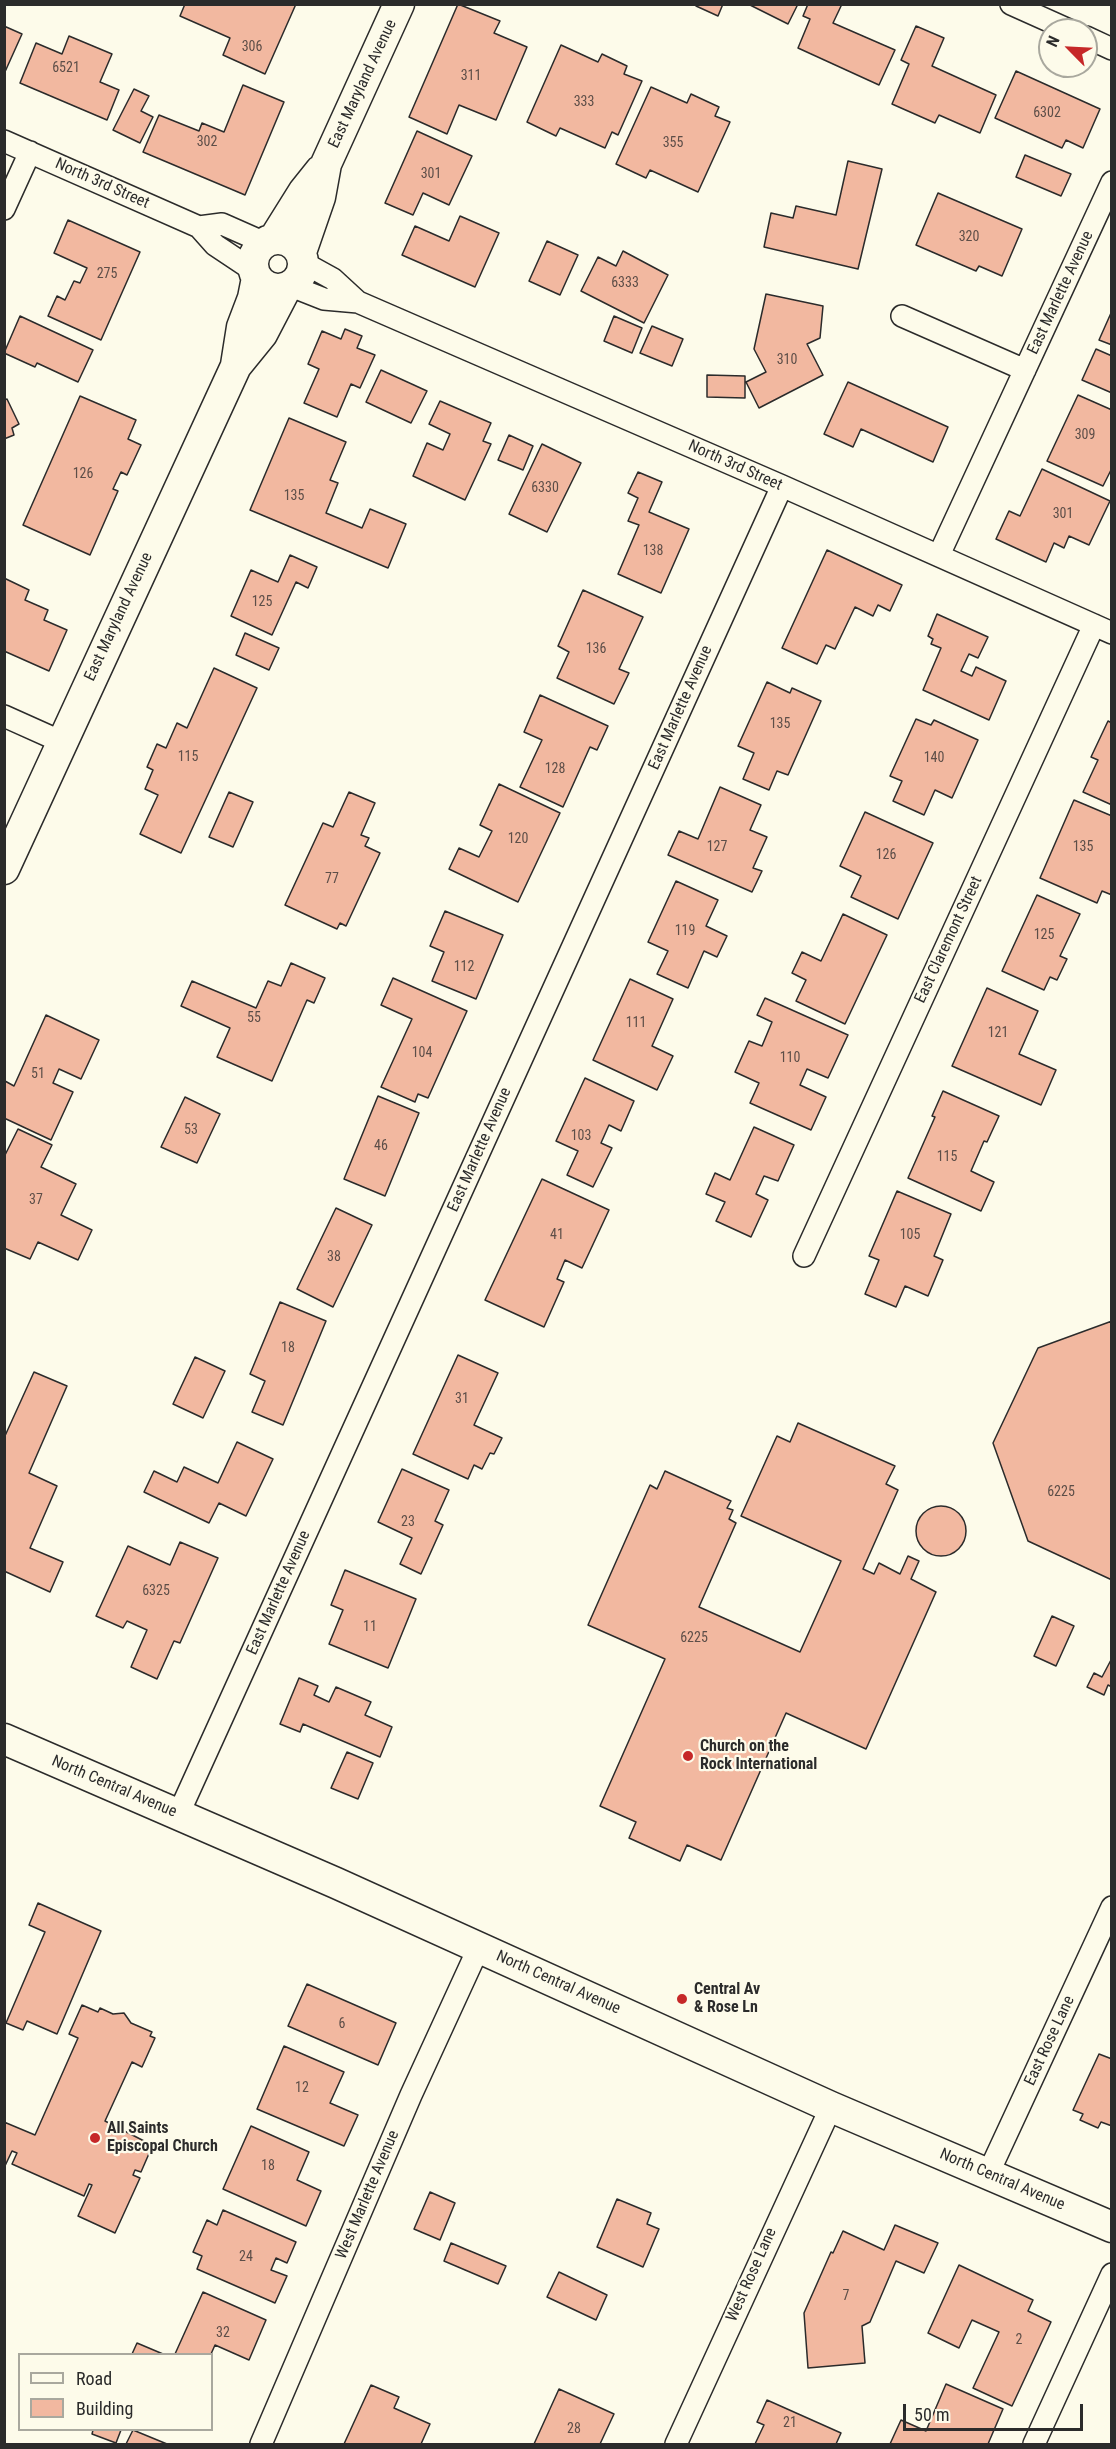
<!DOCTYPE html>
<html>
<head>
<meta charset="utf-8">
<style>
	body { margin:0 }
	#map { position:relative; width:1116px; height:2449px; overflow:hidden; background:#fdfbea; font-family:"Roboto Condensed",sans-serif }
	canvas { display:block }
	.frame { position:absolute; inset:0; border:6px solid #2b2b2b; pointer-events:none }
	.legend { position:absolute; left:18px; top:2353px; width:195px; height:78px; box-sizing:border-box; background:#fdfbea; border:2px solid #a9a89e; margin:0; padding:8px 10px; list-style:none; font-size:18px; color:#2b2b2b }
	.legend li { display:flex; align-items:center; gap:12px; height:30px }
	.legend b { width:30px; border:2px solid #a9a89e }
	.north { position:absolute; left:1038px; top:18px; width:60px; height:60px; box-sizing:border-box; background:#fdfbea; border:2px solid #a9a89e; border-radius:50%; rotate:294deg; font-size:16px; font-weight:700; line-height:24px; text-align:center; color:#2b2b2b }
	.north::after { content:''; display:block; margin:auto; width:21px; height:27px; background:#c62828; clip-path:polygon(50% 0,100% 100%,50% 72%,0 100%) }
	.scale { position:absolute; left:903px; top:2404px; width:180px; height:27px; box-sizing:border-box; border:3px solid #2b2b2b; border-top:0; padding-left:8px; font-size:18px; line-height:21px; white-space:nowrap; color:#2b2b2b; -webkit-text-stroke:4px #fdfbea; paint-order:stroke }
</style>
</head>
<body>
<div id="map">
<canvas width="1116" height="2449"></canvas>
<div class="frame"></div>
<ul class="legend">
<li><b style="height:8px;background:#fdfbea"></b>Road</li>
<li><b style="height:16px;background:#f2b8a0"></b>Building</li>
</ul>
<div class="north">N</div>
<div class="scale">50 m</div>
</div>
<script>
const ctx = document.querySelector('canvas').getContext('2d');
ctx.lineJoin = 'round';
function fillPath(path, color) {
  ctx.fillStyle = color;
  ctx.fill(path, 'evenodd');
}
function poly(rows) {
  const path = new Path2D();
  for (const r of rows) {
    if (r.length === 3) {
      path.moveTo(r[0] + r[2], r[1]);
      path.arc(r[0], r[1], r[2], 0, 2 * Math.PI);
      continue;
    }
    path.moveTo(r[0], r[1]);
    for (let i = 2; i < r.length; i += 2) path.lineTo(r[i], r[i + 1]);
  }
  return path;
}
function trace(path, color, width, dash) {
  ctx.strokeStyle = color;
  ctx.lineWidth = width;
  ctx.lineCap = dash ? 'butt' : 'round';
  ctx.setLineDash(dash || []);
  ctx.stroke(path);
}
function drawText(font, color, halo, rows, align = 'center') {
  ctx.font = font + ' "Roboto Condensed",sans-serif';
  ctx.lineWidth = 4.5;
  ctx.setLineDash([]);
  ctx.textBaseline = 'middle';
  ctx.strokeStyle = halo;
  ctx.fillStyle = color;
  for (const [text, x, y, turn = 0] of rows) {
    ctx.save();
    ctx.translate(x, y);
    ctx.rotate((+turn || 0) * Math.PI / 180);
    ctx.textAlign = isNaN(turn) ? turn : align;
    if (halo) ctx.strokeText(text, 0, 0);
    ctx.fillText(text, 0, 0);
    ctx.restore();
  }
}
const building = poly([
	[185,4,296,4,265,74,223,55,230,38,180,16,185,4],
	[458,4,500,21,494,33,527,47,496,120,459,105,447,134,409,117,458,4],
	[697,4,723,4,718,16,696,6,697,4],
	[748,4,798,4,788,24,748,4],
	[808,4,842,4,833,23,895,50,879,85,798,48,810,19,803,16,808,4],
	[4,26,22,34,4,74,4,26],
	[916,26,944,38,932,66,996,95,980,133,939,115,935,123,892,104,909,64,901,60,916,26],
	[69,36,112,54,100,82,119,90,107,120,20,83,36,43,62,54,69,36],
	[561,45,598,62,602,54,627,66,624,74,642,81,618,135,612,132,605,148,560,128,556,136,527,122,561,45],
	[1016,71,1100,109,1083,148,1066,140,1062,148,995,118,1016,71],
	[243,85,284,102,245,195,143,152,159,115,199,131,202,123,224,132,243,85],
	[651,87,687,103,691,94,719,107,715,116,730,122,698,192,650,170,646,178,616,164,651,87],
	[134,89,149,96,141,111,153,117,140,143,113,130,134,89],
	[417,131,472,156,449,205,423,193,413,215,385,203,417,131],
	[1025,155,1071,174,1061,196,1016,177,1025,155],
	[848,161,882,169,858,269,764,247,771,213,793,218,796,206,836,215,848,161],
	[938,193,1022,229,1002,276,979,266,976,271,916,245,938,193],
	[460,216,499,233,475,287,402,255,415,226,449,241,460,216],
	[68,220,140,252,101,340,48,316,57,296,65,300,74,281,80,283,87,268,54,253,68,220],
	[547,241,578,255,560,295,529,281,547,241],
	[623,251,668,275,644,323,581,291,598,257,616,266,623,251],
	[766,294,823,306,820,338,807,344,823,375,759,408,746,382,766,372,754,349,766,294],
	[1111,313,1112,313,1112,345,1099,340,1111,313],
	[20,316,93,350,78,382,37,363,35,367,4,353,20,316],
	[614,316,642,328,632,353,604,341,614,316],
	[652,326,683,339,672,366,640,353,652,326],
	[345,329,362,336,357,348,375,355,360,388,351,384,337,417,304,403,319,369,308,364,322,331,341,339,345,329],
	[1096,349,1112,356,1112,393,1082,380,1096,349],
	[381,370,427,391,411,423,366,402,381,370],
	[707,375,745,376,745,398,707,397,707,375],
	[848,382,948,427,933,462,861,429,853,447,824,434,848,382],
	[1078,395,1112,410,1112,468,1103,486,1047,461,1078,395],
	[80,396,136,420,128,439,141,445,127,475,121,472,113,489,118,491,90,555,23,525,80,396],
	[7,399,19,424,12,428,14,435,4,439,4,400,7,399],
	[440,401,491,423,483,441,491,444,465,500,413,476,427,443,443,450,450,434,429,424,440,401],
	[289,418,346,442,330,480,338,483,326,513,362,528,370,509,406,524,388,568,250,510,289,418],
	[509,435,533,446,523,470,498,460,509,435],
	[542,444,581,463,547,532,509,514,542,444],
	[1042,469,1110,501,1089,545,1069,536,1064,548,1054,543,1046,562,996,539,1009,511,1020,516,1042,469],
	[638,472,662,482,649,512,689,529,661,593,618,574,639,525,628,521,638,498,628,493,638,472],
	[827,550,902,585,890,611,878,605,873,616,855,607,835,649,826,645,817,664,782,648,827,550],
	[290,555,317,567,308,588,296,582,272,635,231,616,251,570,278,582,290,555],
	[4,578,29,590,25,600,48,610,44,620,67,630,49,671,4,651,4,578],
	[583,590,643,617,619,669,629,673,614,704,557,678,569,652,558,646,583,590],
	[937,614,988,637,978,658,969,654,961,671,972,676,976,667,1006,681,989,720,923,690,941,648,931,644,933,639,928,636,937,614],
	[245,633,279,648,269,670,236,655,245,633],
	[214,668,257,688,181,853,140,834,158,795,145,789,153,770,147,767,157,744,166,748,177,723,187,728,214,668],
	[767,682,790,693,792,688,821,701,788,775,777,771,769,790,743,779,754,753,738,746,767,682],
	[540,695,608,726,597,750,590,747,563,807,520,787,542,740,524,732,540,695],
	[916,719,931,725,934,720,978,740,952,798,935,790,924,815,893,801,902,781,890,776,916,719],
	[1108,721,1112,723,1112,805,1083,792,1098,760,1091,757,1108,721],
	[499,784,560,813,518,902,449,869,459,848,479,857,492,831,480,825,499,784],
	[720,787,761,805,750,830,767,837,753,868,762,871,752,892,668,855,679,831,698,839,720,787],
	[229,792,253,802,233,847,209,837,229,792],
	[349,792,375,803,361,835,369,838,365,846,380,853,346,926,340,923,337,929,285,905,323,823,333,827,349,792],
	[1074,800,1112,816,1112,895,1102,891,1097,903,1040,878,1074,800],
	[865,812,933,843,898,919,851,897,861,876,840,866,865,812],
	[676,881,718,900,706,926,727,936,717,957,704,951,688,988,657,974,668,951,648,942,676,881],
	[1037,895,1080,914,1060,956,1067,959,1057,980,1050,977,1044,990,1002,971,1037,895],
	[445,911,503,935,476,999,432,981,444,952,430,946,445,911],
	[843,914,887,935,845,1024,796,1001,806,980,792,973,802,952,821,961,843,914],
	[291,963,325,978,314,1003,307,1000,272,1081,217,1057,230,1028,181,1006,192,981,256,1008,268,981,281,986,291,963],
	[393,978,467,1011,428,1098,418,1094,415,1102,381,1087,412,1019,381,1005,393,978],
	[630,979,673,999,652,1046,673,1056,657,1090,593,1060,630,979],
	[987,988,1038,1011,1019,1054,1056,1070,1041,1105,952,1066,987,988],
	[765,998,848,1035,828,1078,807,1069,800,1085,826,1097,811,1130,750,1103,759,1083,735,1072,749,1041,762,1046,772,1022,757,1015,765,998],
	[46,1015,99,1040,81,1079,59,1069,53,1083,73,1092,51,1140,4,1118,4,1083,5,1081,14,1086,46,1015],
	[585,1078,634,1101,621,1131,609,1125,601,1143,612,1148,593,1187,567,1175,578,1151,556,1141,585,1078],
	[943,1091,999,1116,987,1142,984,1141,971,1171,994,1182,981,1211,908,1178,935,1117,932,1116,943,1091],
	[378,1096,419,1113,385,1196,344,1179,378,1096],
	[185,1097,220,1114,197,1163,161,1147,185,1097],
	[754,1127,794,1145,778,1181,764,1176,756,1194,768,1200,751,1237,716,1221,725,1202,706,1194,715,1173,730,1180,754,1127],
	[18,1129,52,1145,41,1167,76,1184,61,1215,92,1230,78,1260,38,1242,30,1259,4,1248,4,1157,18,1129],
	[542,1179,609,1210,582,1268,565,1260,557,1279,564,1282,544,1327,485,1300,542,1179],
	[897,1191,951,1214,934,1256,943,1260,928,1296,905,1286,896,1307,865,1294,879,1260,869,1256,897,1191],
	[336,1208,372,1225,333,1307,297,1289,336,1208],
	[280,1302,326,1321,283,1425,252,1412,265,1381,250,1374,280,1302],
	[1112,1321,1112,1580,1028,1541,993,1443,1038,1348,1112,1321],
	[458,1355,498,1373,474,1425,502,1438,494,1454,490,1453,482,1469,474,1465,468,1479,413,1454,458,1355],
	[195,1357,225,1371,203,1418,173,1404,195,1357],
	[34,1372,67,1386,29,1473,57,1486,30,1548,63,1562,50,1592,4,1571,4,1438,34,1372],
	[798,1423,895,1466,886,1484,898,1490,863,1569,874,1574,879,1563,900,1574,908,1556,919,1561,911,1579,936,1592,866,1749,786,1713,721,1860,687,1845,680,1861,629,1838,636,1822,600,1806,665,1659,588,1625,650,1485,657,1489,665,1471,731,1501,727,1508,733,1510,729,1519,736,1523,699,1607,800,1652,841,1561,741,1516,777,1436,790,1442,798,1423],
	[237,1442,273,1459,246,1516,219,1503,209,1523,144,1492,154,1471,177,1482,184,1467,218,1483,237,1442],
	[402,1469,449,1490,435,1521,443,1525,421,1574,400,1564,412,1538,378,1522,402,1469],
	[941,1531,25],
	[180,1542,218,1558,180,1643,174,1641,157,1679,131,1667,147,1630,127,1621,123,1628,96,1616,128,1546,170,1565,180,1542],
	[345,1570,416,1599,388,1668,329,1644,343,1610,331,1605,345,1570],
	[1052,1616,1074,1626,1056,1666,1034,1656,1052,1616],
	[1112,1658,1112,1687,1108,1685,1104,1695,1087,1687,1094,1673,1102,1677,1112,1658],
	[299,1678,318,1686,314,1695,329,1702,336,1687,371,1702,365,1715,392,1727,380,1757,303,1724,300,1732,280,1724,299,1678],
	[347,1752,373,1763,358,1799,331,1788,347,1752],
	[38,1903,101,1931,57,2034,27,2021,23,2030,6,2023,45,1932,29,1925,38,1903],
	[307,1984,396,2023,378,2065,288,2026,307,1984],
	[82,2005,98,2012,100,2008,113,2014,124,2013,131,2023,152,2032,150,2036,155,2038,142,2067,132,2062,105,2121,146,2142,144,2146,151,2149,141,2172,135,2170,133,2175,140,2178,115,2233,78,2216,92,2185,89,2184,84,2196,12,2164,17,2153,12,2151,4,2168,4,2122,35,2135,78,2038,69,2034,82,2005],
	[284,2046,344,2072,330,2103,358,2115,344,2146,257,2109,284,2046],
	[1099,2054,1112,2059,1112,2126,1101,2122,1098,2128,1080,2120,1083,2114,1073,2110,1099,2054],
	[251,2126,309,2152,297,2180,321,2191,306,2226,223,2189,251,2126],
	[430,2192,455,2203,440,2240,414,2229,430,2192],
	[617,2199,651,2213,647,2224,659,2229,643,2267,597,2247,617,2199],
	[223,2210,296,2242,287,2263,276,2258,271,2270,287,2276,275,2303,197,2269,202,2256,193,2252,207,2220,217,2225,223,2210],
	[895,2225,938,2243,924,2273,896,2261,870,2322,862,2326,865,2363,808,2368,804,2313,831,2252,833,2253,843,2231,884,2250,895,2225],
	[451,2243,506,2266,498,2284,444,2261,451,2243],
	[959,2265,1033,2300,1028,2311,1051,2322,1012,2406,973,2388,999,2332,972,2320,959,2348,928,2333,959,2265],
	[559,2272,607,2295,596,2320,547,2297,559,2272],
	[203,2292,266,2320,249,2360,215,2345,211,2354,175,2354,203,2292],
	[137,2343,163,2354,132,2354,137,2343],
	[946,2384,1003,2409,988,2444,890,2444,901,2420,926,2431,946,2384],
	[371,2385,399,2397,394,2408,430,2424,421,2444,344,2444,371,2385],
	[559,2389,614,2414,600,2444,534,2444,559,2389],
	[767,2400,841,2433,836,2444,755,2444,764,2425,757,2422,767,2400],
	[93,2430,121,2430,116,2443,92,2434,93,2430],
	[133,2430,167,2444,126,2444,133,2430]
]);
fillPath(building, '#f2b8a0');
trace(building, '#2b2b2b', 1.5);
const street = poly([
	[1011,4,1069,30],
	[1086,37,1112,49],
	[4,141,199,227,215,245,254,271],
	[4,209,30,152],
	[199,227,222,224,265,243],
	[304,263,333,279,358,302],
	[291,286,324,299,358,302,782,486,1112,633],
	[902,316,1025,370],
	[939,555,1112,182],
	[4,716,62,742],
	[804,1256,1094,625],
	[178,1815,782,486],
	[988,2174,1112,1907],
	[261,2444,411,2095,479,1947],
	[676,2444,831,2107],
	[1034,2444,1112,2274]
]);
const secondary = poly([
	[278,264,25],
	[274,239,304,191,320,171],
	[301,252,320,197,326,164,399,4],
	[236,365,242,327,253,298,257,278],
	[4,869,236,366,262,334,286,288],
	[4,1739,336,1883,831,2107,1112,2227]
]);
trace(street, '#2b2b2b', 24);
trace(secondary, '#2b2b2b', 33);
trace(street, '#fdfbea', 21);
trace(secondary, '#fdfbea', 30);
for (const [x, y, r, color] of [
	[688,1756,6,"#c62828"],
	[682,1999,6,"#c62828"],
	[95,2138,6,"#c62828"]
]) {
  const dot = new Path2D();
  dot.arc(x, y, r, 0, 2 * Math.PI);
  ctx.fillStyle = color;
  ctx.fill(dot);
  trace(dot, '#fdfbea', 2);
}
drawText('14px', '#5d4e48', null, [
	["306",252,47],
	["6521",66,68],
	["311",471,76],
	["333",584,102],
	["6302",1047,113],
	["302",207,142],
	["355",673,143],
	["301",431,174],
	["320",969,237],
	["275",107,274],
	["6333",625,283],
	["310",787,360],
	["309",1085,435],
	["126",83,474],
	["6330",545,488],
	["135",294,496],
	["301",1063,514],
	["138",653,551],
	["125",262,602],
	["136",596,649],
	["135",780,724],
	["115",188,757],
	["140",934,758],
	["128",555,769],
	["120",518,839],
	["127",717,847],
	["135",1083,847],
	["126",886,855],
	["77",332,879],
	["119",685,931],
	["125",1044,935],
	["112",464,967],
	["55",254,1018],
	["111",636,1023],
	["121",998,1033],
	["104",422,1053],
	["110",790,1058],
	["51",38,1074],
	["53",191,1130],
	["103",581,1136],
	["46",381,1146],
	["115",947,1157],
	["37",36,1200],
	["41",557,1235],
	["105",910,1235],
	["38",334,1257],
	["18",288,1348],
	["31",462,1399],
	["6225",1061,1492],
	["23",408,1522],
	["6325",156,1591],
	["11",370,1627],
	["6225",694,1638],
	["6",342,2024],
	["12",302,2088],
	["18",268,2166],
	["24",246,2257],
	["7",846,2296],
	["32",223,2333],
	["2",1019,2340],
	["21",790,2423],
	["28",574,2429]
]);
drawText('16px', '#2b2b2b', '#fdfbea', [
	["East Maryland Avenue",363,84,-65],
	["North 3rd Street",102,184,24],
	["East Marlette Avenue",1061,293,-65],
	["North 3rd Street",735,466,24],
	["East Maryland Avenue",119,617,-65],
	["East Marlette Avenue",681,708,-66],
	["East Claremont Street",949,940,-65],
	["East Marlette Avenue",480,1150,-66],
	["East Marlette Avenue",279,1593,-66],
	["North Central Avenue",114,1787,23],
	["North Central Avenue",558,1983,24],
	["East Rose Lane",1050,2041,-65],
	["North Central Avenue",1002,2180,23],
	["West Marlette Avenue",368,2195,-67],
	["West Rose Lane",752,2275,-66]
]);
drawText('bold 16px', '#2b2b2b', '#fdfbea', [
	["Church on the",700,1747],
	["Rock International",700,1765],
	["Central Av",694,1990],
	["& Rose Ln",694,2008],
	["All Saints",107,2129],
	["Episcopal Church",107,2147]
], 'left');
</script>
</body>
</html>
